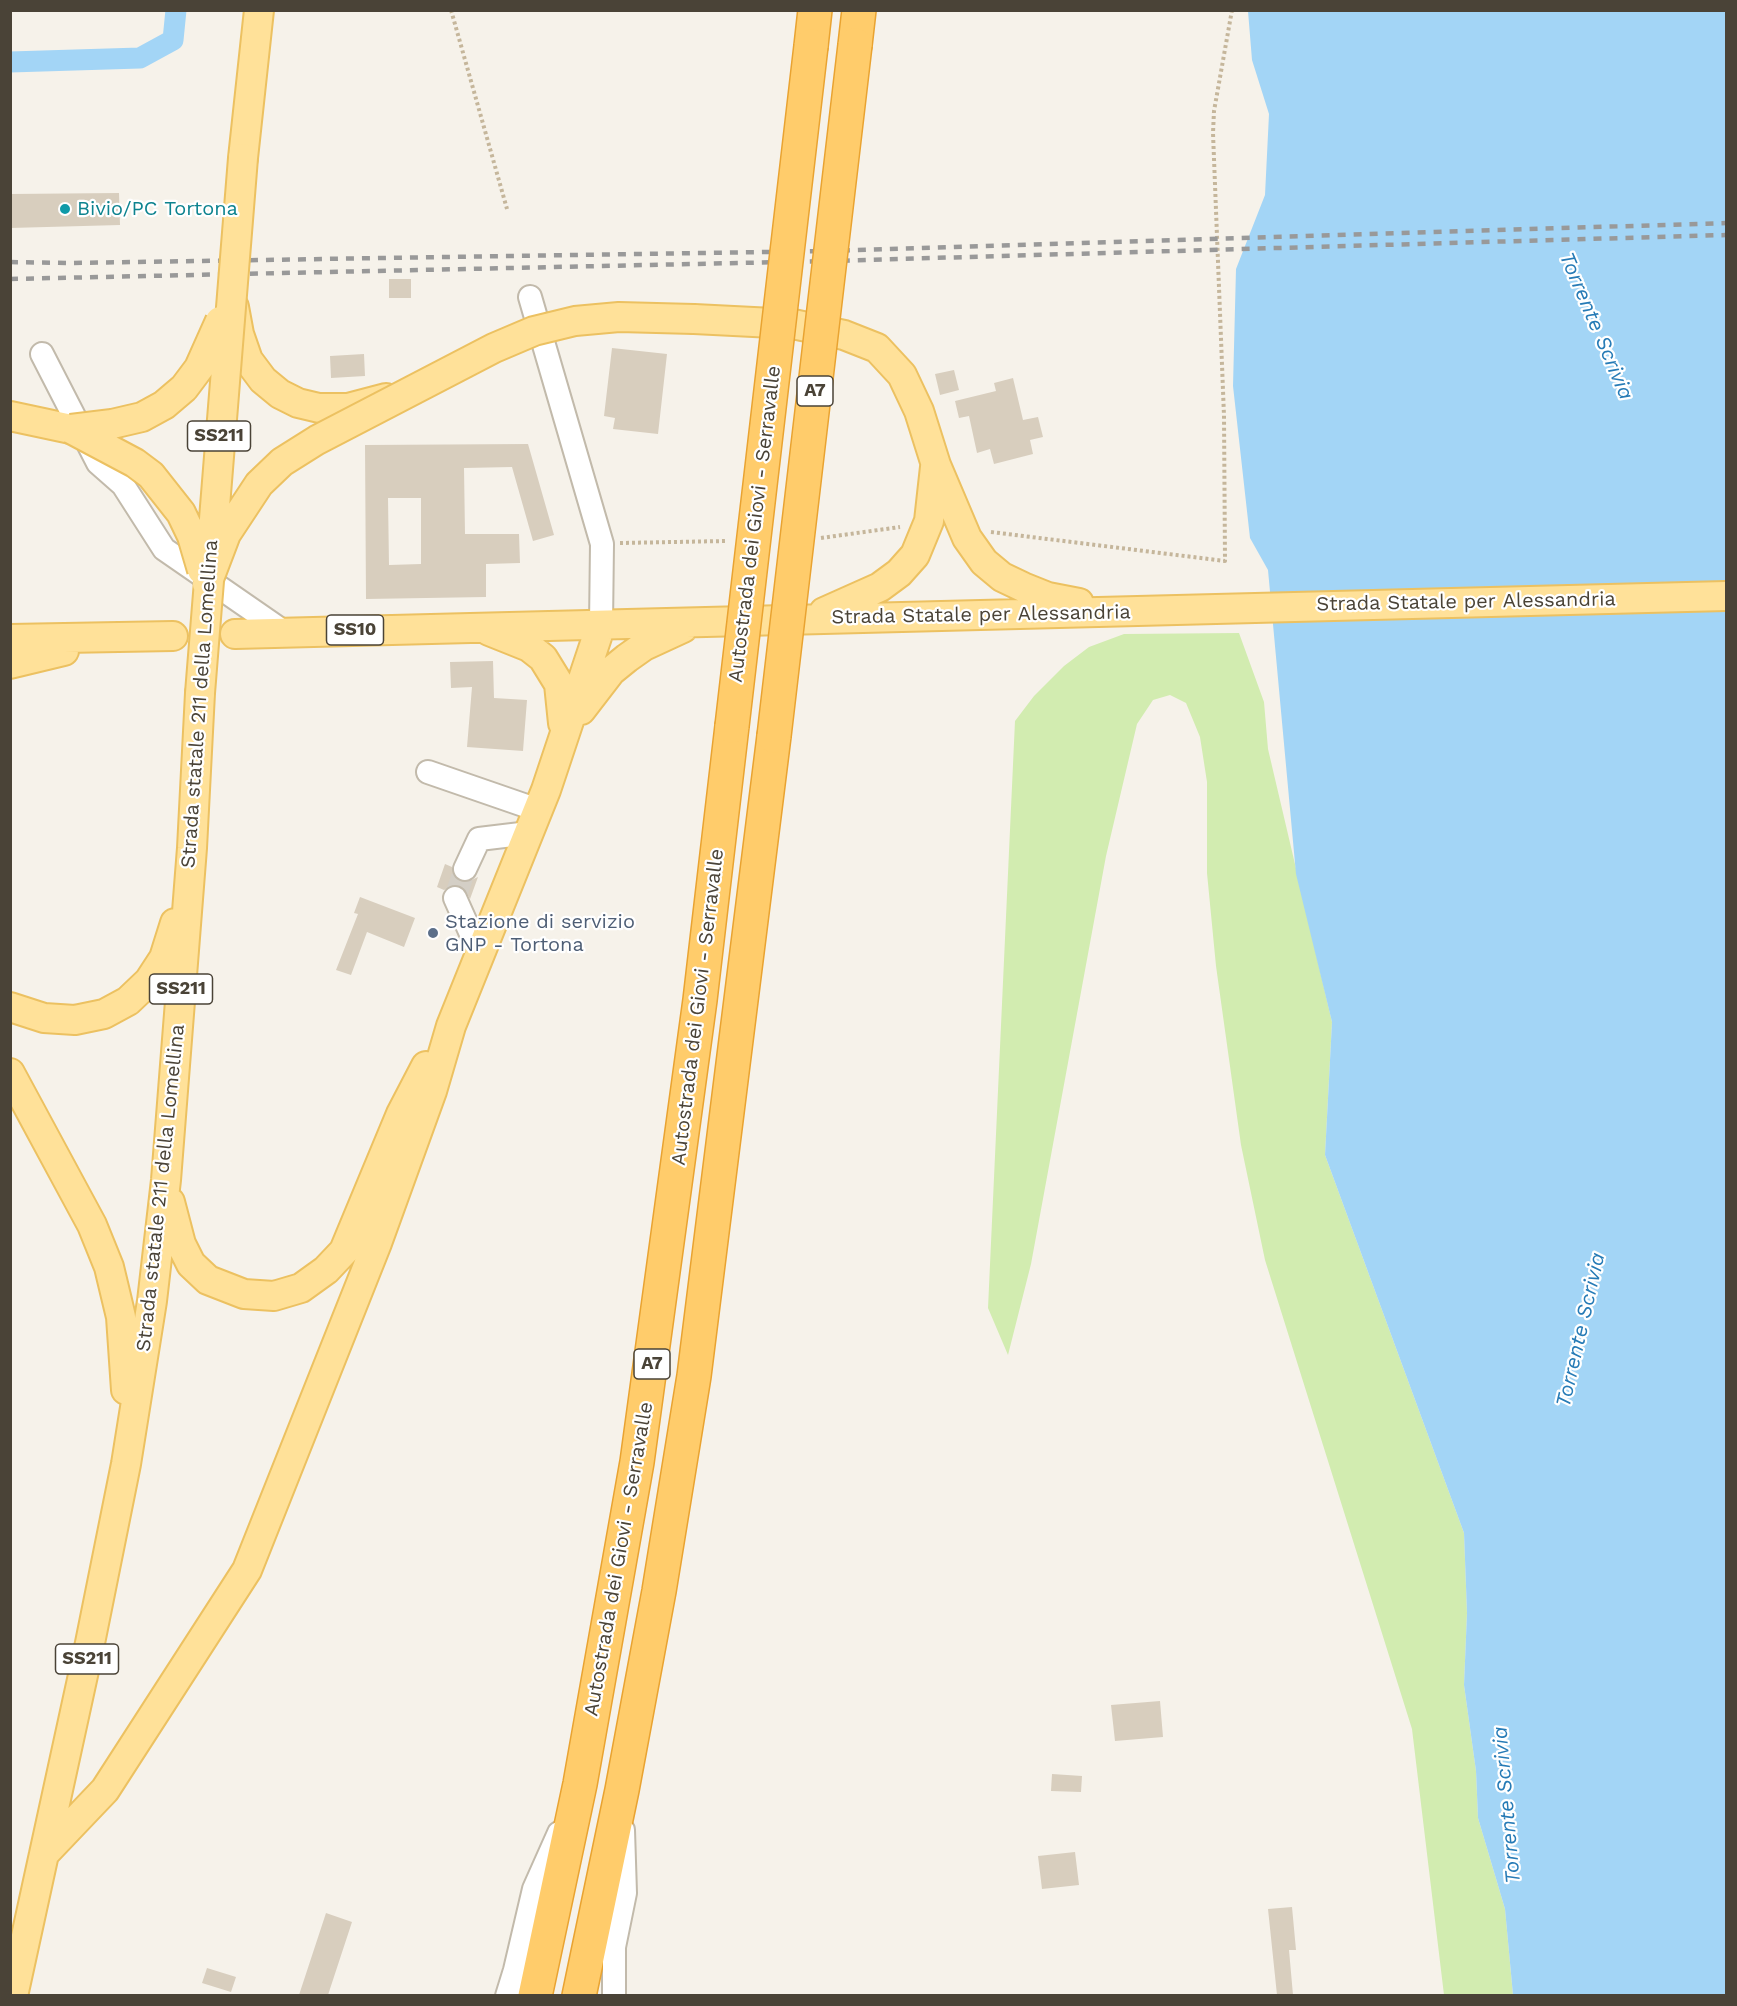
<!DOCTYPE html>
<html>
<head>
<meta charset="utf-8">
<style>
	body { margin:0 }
	#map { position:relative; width:1737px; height:2006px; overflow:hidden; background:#f6f2ea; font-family:"Work Sans",sans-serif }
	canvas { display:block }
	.frame { position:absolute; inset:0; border:12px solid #4a4337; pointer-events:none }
</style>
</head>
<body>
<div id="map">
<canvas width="1737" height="2006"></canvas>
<div class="frame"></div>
</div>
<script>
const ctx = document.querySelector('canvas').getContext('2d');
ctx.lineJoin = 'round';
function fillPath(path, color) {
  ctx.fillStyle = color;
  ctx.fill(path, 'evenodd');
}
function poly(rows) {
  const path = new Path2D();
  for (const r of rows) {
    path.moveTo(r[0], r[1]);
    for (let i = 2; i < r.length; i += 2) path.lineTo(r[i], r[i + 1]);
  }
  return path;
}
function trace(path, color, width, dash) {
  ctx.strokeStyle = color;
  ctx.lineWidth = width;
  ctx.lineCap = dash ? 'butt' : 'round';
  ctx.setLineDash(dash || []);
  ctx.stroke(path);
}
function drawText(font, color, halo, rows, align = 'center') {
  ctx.font = font + ' "Work Sans",sans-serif';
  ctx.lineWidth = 4.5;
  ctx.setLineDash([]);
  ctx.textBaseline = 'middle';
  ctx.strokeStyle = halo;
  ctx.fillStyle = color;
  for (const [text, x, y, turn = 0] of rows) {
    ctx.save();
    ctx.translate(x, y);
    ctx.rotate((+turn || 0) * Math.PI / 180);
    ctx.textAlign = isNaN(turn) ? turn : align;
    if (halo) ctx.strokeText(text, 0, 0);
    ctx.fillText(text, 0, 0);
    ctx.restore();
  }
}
fillPath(poly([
	[1239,633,1264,702,1268,749,1332,1022,1325,1155,1464,1533,1467,1613,1464,1685,1476,1771,1478,1818,1505,1909,1513,1995,1444,1995,1412,1729,1265,1260,1241,1145,1216,966,1207,873,1207,782,1200,737,1186,703,1170,695,1153,700,1137,724,1106,856,1031,1264,1008,1355,988,1308,1015,721,1034,696,1064,666,1089,647,1124,634]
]), '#d2ecb0');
fillPath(poly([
	[1248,11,1726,11,1726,1995,1513,1995,1505,1909,1478,1818,1476,1771,1464,1685,1467,1613,1464,1533,1325,1155,1332,1022,1296,874,1268,570,1250,538,1233,386,1236,269,1265,195,1269,114,1252,60]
]), '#a3d5f6');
trace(poly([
	[10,62,140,58,173,40,176,10]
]), '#a3d5f6', 21);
fillPath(poly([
	[119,193,120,225,10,228,10,194],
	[389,279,411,279,411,298,389,298],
	[612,348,667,354,658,434,613,429,615,418,604,416],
	[364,354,365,376,331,378,330,356],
	[954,370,959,390,940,395,935,374],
	[1013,378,1023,420,1038,417,1043,437,1030,440,1033,454,994,464,990,449,977,453,969,416,959,418,955,401,996,391,994,383],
	[528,444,554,535,533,541,512,467,464,468,465,534,519,534,520,563,486,564,486,597,366,599,365,445],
	[388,498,421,498,421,564,389,565],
	[493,661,494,698,527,700,523,751,467,747,472,687,451,688,450,662],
	[445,864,452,867,454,876,460,881,467,882,478,877,470,899,463,887,457,885,444,890,437,887],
	[360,897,415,918,404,947,367,932,351,975,336,970,358,914,354,913],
	[1160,1701,1163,1737,1115,1741,1111,1705],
	[1052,1774,1082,1776,1081,1792,1051,1791],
	[1075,1852,1079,1885,1042,1889,1038,1856],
	[1292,1907,1296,1950,1289,1950,1293,1995,1277,1995,1268,1909],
	[326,1913,352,1922,328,1995,299,1995],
	[207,1968,236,1977,231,1992,202,1983]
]), '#d8cebe');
trace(poly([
	[455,898,465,869]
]), '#d4cfc6', 22, [22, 11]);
const minor = poly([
	[530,297,602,544,601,625],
	[42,354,98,463,123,485,164,549,284,632],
	[428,772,538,810],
	[465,869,479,839,529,833],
	[455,898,480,954],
	[507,1996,515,1970,534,1889,559,1833],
	[614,1996,614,1947,625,1893,623,1830]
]);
const major = poly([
	[243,158,259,10],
	[234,307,239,334,248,360,263,380,280,394,298,403,319,408,348,408,386,398],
	[694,319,793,324,844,335,877,348,902,375,919,411,936,465,967,538,984,562,1002,577,1023,587,1048,597,1079,603],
	[10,416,71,429],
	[824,612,880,587,899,573,915,555,929,521,935,467],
	[489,631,529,647,543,658,559,684,563,723],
	[235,634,1726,596],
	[10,639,173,636],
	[10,664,64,651],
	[581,710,611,671,627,658,644,646,683,628],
	[10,1007,44,1018,75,1020,104,1014,128,1001,149,981,164,958,175,923],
	[10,1073,92,1225,109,1267,121,1317,126,1390],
	[170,1202,181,1244,191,1264,208,1280,244,1294,274,1296,301,1288,326,1270,344,1251,401,1114,426,1066],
	[44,1854,105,1790,247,1570,377,1243,432,1091,451,1026,546,790,601,625],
	[13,1996,90,1643,126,1464,152,1301,166,1180,192,848,200,693]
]);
const highway = poly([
	[855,45,859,10],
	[811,46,815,10],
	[535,1996,580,1784,637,1462,700,1000,732,726],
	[579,1996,622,1790,659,1591,694,1376,774,736]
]);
trace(minor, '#c2baab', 26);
trace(major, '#ecc161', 32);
trace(highway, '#e9a331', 36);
trace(poly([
	[451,10,507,209],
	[991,532,1225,561,1224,416,1213,133,1214,111,1232,10],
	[821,538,900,527],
	[620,543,727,541]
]), '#c5b69b', 4, [3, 3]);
trace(minor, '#fff', 22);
trace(major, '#ffe199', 28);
trace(highway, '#ffcc6b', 33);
trace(poly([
	[10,262,70,263,826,251,1726,223],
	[10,279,829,261,1726,235]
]), '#999', 4.5, [8, 8]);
const majorBridge = poly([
	[71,429,112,424,142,417,164,405,184,388,199,368,220,321],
	[71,429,135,463,151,475,181,513,192,536,202,570],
	[207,584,226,534,259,484,282,462,317,440,494,348,534,331,575,321,619,317,694,319],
	[200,693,243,158]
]);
const highwayBridge = poly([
	[732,726,811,46],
	[774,736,855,45]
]);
trace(majorBridge, '#ecc161', 32, []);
trace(highwayBridge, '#e9a331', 36, []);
trace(majorBridge, '#ffe199', 28);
trace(highwayBridge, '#ffcc6b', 33);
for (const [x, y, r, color] of [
	[65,209,6,"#0f9aa8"],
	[433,933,6,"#5c6f8a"]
]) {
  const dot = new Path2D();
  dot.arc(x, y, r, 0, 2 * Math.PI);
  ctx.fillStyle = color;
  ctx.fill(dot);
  trace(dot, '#fff', 2);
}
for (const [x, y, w] of [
	[815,391,36],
	[219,436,63],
	[355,630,57],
	[181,989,63],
	[652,1364,36],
	[87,1659,63]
]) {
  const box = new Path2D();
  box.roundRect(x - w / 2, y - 15, w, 30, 4.5);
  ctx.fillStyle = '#fff';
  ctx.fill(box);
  trace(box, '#4a4337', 1.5);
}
drawText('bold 18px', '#4a4337', null, [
	["A7",815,391],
	["SS211",219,436],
	["SS10",355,630],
	["SS211",181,989],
	["A7",652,1364],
	["SS211",87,1659]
]);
drawText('20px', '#0d838f', '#fff', [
	["Bivio/PC Tortona",77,209]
], 'left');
drawText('20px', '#4a4337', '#fff', [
	["Autostrada dei Giovi - Serravalle",755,524,-83],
	["Strada Statale per Alessandria",1466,602,-1],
	["Strada Statale per Alessandria",981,615,-1],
	["Strada statale 211 della Lomellina",200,704,-86],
	["Autostrada dei Giovi - Serravalle",698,1007,-83],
	["Strada statale 211 della Lomellina",161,1188,-84],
	["Autostrada dei Giovi - Serravalle",619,1559,-80]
]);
drawText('20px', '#4e5e75', '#fff', [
	["Stazione di servizio",445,922],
	["GNP - Tortona",445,945]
], 'left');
drawText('italic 21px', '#267bb6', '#fff', [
	["Torrente Scrivia",1596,326,67],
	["Torrente Scrivia",1581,1330,-77],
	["Torrente Scrivia",1507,1805,-95]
]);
</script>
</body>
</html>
